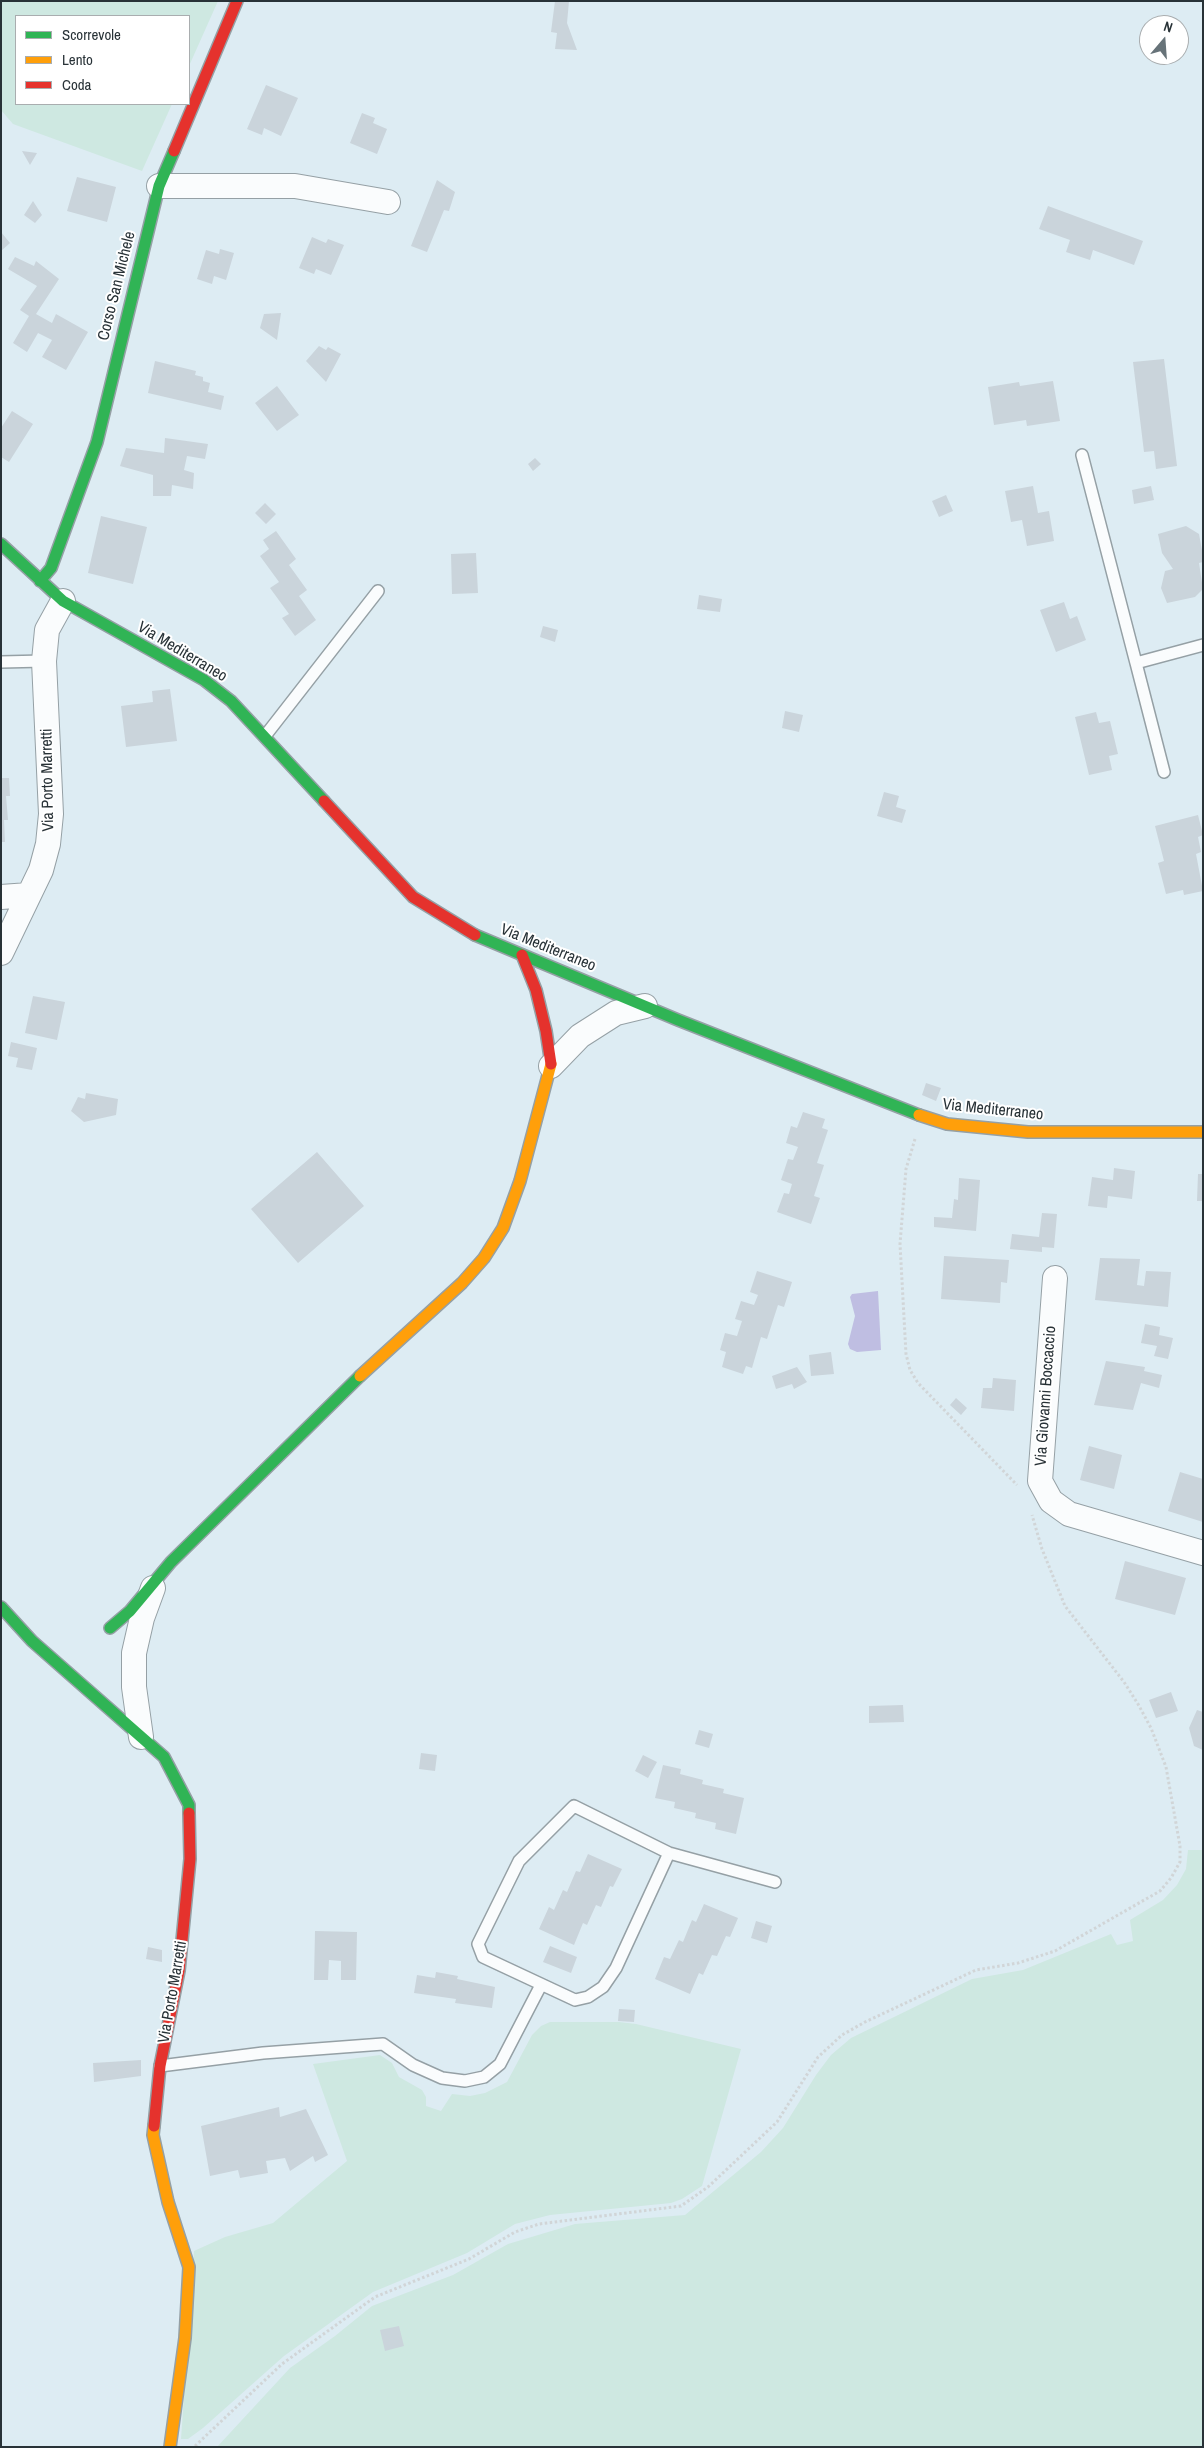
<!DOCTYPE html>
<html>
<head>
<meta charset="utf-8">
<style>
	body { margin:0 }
	#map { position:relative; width:1204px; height:2448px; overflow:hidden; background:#ddecf3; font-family:"Archivo Narrow",sans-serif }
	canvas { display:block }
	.frame { position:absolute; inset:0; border:2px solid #283237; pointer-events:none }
	.legend { position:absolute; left:15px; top:15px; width:175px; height:90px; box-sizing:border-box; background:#fff; border:1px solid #a9adaf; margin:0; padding:6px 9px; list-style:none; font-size:15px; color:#283237 }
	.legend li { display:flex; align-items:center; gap:10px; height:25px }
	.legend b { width:25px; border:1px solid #a9adaf }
	.north { position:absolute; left:1139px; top:15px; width:50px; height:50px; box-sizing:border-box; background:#fff; border:1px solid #a9adaf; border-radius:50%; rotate:18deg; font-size:14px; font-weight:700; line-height:20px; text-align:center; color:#283237 }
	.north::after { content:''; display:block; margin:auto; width:18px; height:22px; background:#677379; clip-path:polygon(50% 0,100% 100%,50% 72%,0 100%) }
</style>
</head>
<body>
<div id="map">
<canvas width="1204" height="2448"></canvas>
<div class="frame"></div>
<ul class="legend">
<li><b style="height:6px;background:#30b455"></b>Scorrevole</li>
<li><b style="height:6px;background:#ff9f0a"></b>Lento</li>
<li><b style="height:6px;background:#e5322d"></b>Coda</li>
</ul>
<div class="north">N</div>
</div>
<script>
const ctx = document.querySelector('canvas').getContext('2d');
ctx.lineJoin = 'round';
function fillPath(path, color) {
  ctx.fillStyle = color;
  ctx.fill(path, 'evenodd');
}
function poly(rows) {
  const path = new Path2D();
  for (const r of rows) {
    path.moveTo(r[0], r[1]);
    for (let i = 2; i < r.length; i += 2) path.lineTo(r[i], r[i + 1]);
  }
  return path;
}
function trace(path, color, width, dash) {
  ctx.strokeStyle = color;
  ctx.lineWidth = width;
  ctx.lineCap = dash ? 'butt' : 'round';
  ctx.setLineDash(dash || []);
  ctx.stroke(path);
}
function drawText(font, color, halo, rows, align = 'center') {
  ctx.font = font + ' "Archivo Narrow",sans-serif';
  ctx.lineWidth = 4;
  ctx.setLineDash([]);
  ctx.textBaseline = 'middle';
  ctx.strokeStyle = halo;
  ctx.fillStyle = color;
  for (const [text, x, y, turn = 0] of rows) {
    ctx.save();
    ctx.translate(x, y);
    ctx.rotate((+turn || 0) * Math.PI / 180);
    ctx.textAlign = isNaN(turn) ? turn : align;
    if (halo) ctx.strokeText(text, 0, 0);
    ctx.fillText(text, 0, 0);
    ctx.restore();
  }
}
fillPath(poly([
	[1,1,218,1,189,66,189,16,16,16,16,104,172,104,142,171,13,124,1,110],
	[1188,1850,1203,1850,1203,2447,217,2447,290,2368,335,2336,372,2306,453,2275,508,2244,575,2224,685,2215,761,2152,783,2128,816,2075,831,2055,851,2038,972,1979,1023,1970,1111,1934,1117,1945,1133,1941,1130,1920,1163,1900,1177,1885,1186,1869],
	[550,2022,619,2022,636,2024,741,2049,702,2186,682,2199,671,2203,550,2215,515,2224,467,2253,373,2292,284,2356,203,2428,188,2439,181,2439,194,2251,225,2237,273,2223,347,2161,313,2064,380,2055,392,2063,399,2077,422,2090,426,2097,426,2106,441,2111,452,2094,470,2096,485,2093,507,2082,532,2035,541,2026]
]), '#cee8e1');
fillPath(poly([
	[878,1291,881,1350,857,1352,850,1349,848,1344,855,1316,850,1297,852,1294]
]), '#bfbee2');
fillPath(poly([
	[555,1,569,1,567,23,577,50,555,49,557,33,551,32],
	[266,85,298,98,281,136,264,128,262,135,247,129],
	[362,113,375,118,373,123,387,129,377,154,350,143],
	[22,151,37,153,30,165],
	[77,177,116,187,107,222,67,211],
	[437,180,455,192,449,211,444,210,427,252,411,246],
	[33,201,42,215,35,223,24,215],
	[1048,206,1143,241,1134,265,1093,250,1090,260,1066,252,1070,240,1039,229],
	[1,232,10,243,1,251],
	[312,237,326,243,328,239,344,245,331,275,316,269,314,274,299,268],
	[220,249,234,253,226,280,214,276,212,284,197,279,206,250,219,254],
	[15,257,34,266,36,261,59,279,36,314,52,323,56,314,88,332,66,370,42,357,52,340,38,333,27,352,13,343,29,316,20,310,37,286,8,269],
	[281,313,277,340,260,328,264,314],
	[319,346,326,350,328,347,341,354,326,382,306,361],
	[1164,359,1177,466,1156,469,1154,451,1144,452,1133,362],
	[155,361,196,371,195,375,203,377,203,381,210,383,208,392,224,396,221,410,148,393],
	[1053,381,1060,421,1027,426,1026,420,994,425,988,387,1019,382,1020,386],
	[277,386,299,415,277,431,255,403],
	[12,411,33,424,9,462,1,457,1,428],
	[165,438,208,444,205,459,187,456,184,470,194,473,193,489,172,485,171,496,153,496,153,475,120,466,126,448,164,453],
	[535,458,541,464,533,471,528,464],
	[1033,486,1038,513,1049,511,1054,541,1027,546,1022,520,1011,522,1005,491],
	[1151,486,1154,500,1134,504,1132,490],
	[946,495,953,511,939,517,932,501],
	[265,503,276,514,266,524,255,513],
	[101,516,147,527,133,584,88,573],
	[1186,526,1199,534,1203,556,1203,562,1199,563,1203,589,1195,597,1167,603,1161,588,1165,571,1173,569,1162,553,1158,534],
	[276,531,296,559,289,565,307,590,299,596,316,620,295,636,282,618,289,614,270,588,279,582,260,556,269,549,263,540],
	[476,553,478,593,452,594,451,554],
	[699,595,722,599,720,612,697,609],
	[1064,602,1070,619,1077,616,1086,640,1056,652,1040,610],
	[543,626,558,630,555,642,540,637],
	[170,689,177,741,126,747,121,706,153,702,152,691],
	[785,711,803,715,799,732,782,728],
	[1096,712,1099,723,1110,721,1118,754,1109,756,1112,770,1089,775,1075,717],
	[1,778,9,778,10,796,6,796,8,820,4,820,5,842,1,842],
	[884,792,899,796,896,807,906,810,902,823,877,816],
	[1198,815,1203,835,1198,837,1201,852,1196,854,1203,891,1184,895,1183,890,1166,894,1158,863,1164,861,1155,826],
	[33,996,65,1002,57,1040,25,1033],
	[11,1042,37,1048,32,1070,16,1067,18,1058,8,1056],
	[926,1083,941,1088,936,1101,922,1095],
	[86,1093,118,1099,116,1115,84,1122,71,1111,78,1097,85,1099],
	[803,1112,825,1119,822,1128,828,1130,817,1163,824,1165,814,1196,820,1198,811,1224,777,1212,784,1193,789,1194,792,1184,781,1180,788,1159,793,1160,798,1147,786,1143,791,1126,797,1128],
	[317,1152,364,1206,298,1263,251,1209],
	[1114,1168,1135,1171,1132,1199,1108,1196,1107,1208,1088,1206,1092,1177,1113,1180],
	[1198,1174,1203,1174,1203,1201,1197,1201],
	[959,1178,980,1180,976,1231,934,1227,934,1217,952,1218,954,1199,958,1200],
	[1042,1213,1057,1214,1054,1248,1042,1247,1042,1252,1010,1249,1012,1234,1039,1237],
	[944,1256,1009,1260,1007,1283,1001,1282,1000,1303,941,1299],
	[1100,1258,1140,1259,1137,1285,1144,1286,1146,1271,1171,1272,1168,1307,1095,1300],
	[757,1271,792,1282,784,1307,778,1305,767,1339,761,1337,752,1368,746,1366,743,1374,722,1367,726,1352,720,1350,725,1333,737,1336,742,1321,735,1319,741,1301,754,1305,758,1295,750,1292],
	[1145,1324,1160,1327,1159,1335,1173,1338,1168,1359,1154,1356,1157,1346,1141,1343],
	[831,1352,834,1374,811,1376,809,1355],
	[1106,1361,1145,1367,1144,1371,1162,1375,1159,1388,1141,1383,1133,1410,1094,1405],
	[797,1367,807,1382,794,1389,792,1384,776,1389,772,1376],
	[993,1378,1016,1380,1014,1411,981,1408,983,1388,992,1388],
	[956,1398,967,1408,961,1415,950,1405],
	[1089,1446,1122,1455,1114,1489,1080,1480],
	[1180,1472,1203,1479,1203,1522,1168,1511],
	[1125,1561,1186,1578,1175,1615,1115,1599],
	[1171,1692,1178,1711,1156,1718,1149,1700],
	[903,1705,904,1722,869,1723,869,1706],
	[1197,1710,1203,1712,1203,1750,1194,1746,1189,1728],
	[699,1730,713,1734,709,1748,695,1744],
	[421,1753,437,1755,435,1771,419,1769],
	[643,1755,657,1762,648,1778,635,1771],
	[663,1765,681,1769,680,1774,703,1780,702,1784,724,1789,723,1793,744,1798,736,1834,715,1829,716,1823,695,1818,696,1813,674,1808,675,1802,655,1798],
	[588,1854,622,1869,613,1887,610,1886,601,1907,596,1905,587,1925,583,1923,574,1945,539,1929,549,1907,554,1910,563,1890,567,1892,576,1871,580,1872],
	[704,1904,738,1918,730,1937,726,1936,717,1956,712,1955,703,1975,699,1973,690,1994,655,1979,664,1957,670,1959,679,1940,683,1942,692,1920,696,1922],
	[756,1921,772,1926,767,1943,751,1938],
	[315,1931,357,1932,356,1980,341,1980,341,1961,329,1960,328,1980,314,1980],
	[550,1946,577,1957,571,1973,543,1962],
	[148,1947,162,1950,162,1962,146,1959],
	[436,1972,458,1976,457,1979,495,1987,492,2008,455,2003,456,1999,414,1993,417,1975,435,1978],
	[619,2009,635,2010,634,2022,618,2021],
	[141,2060,141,2076,94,2082,93,2063],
	[279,2107,280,2117,306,2109,328,2155,315,2162,313,2156,290,2171,285,2158,266,2161,268,2173,240,2178,238,2170,210,2176,201,2126],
	[399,2326,404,2346,385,2351,380,2330]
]), '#cad4db');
const lane = poly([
	[1082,455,1136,663,1203,645],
	[1,662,44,661],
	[1136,663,1164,772],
	[265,736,378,591],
	[669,1853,616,1968,603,1987,588,1997,575,2000,483,1957,478,1944,519,1861,574,1806,669,1853,775,1882],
	[160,2066,263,2053,383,2044,413,2065,442,2078,465,2081,484,2077,500,2064,541,1985]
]);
const street = poly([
	[159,186,295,186,388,202],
	[1,897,29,895],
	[1,953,41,870,48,844,51,814,44,661,47,630,63,601],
	[551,1066,580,1036,616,1013,645,1006],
	[1055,1278,1040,1481,1051,1501,1069,1514,1203,1553],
	[141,1737,134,1687,134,1653,142,1618,153,1588]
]);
const fast = poly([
	[1,544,63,601,204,680,231,701,324,801],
	[40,581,51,568,97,442,159,186,174,151],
	[475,935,678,1020,919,1115],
	[1,1607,32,1641,164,1757,189,1805,189,1813],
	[110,1628,130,1611,171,1562,360,1376]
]);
const slow = poly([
	[919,1115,947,1124,1028,1132,1203,1132],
	[360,1376,462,1283,484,1258,503,1228,520,1181,551,1064],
	[154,2126,153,2135,168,2202,189,2267,185,2338,170,2447]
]);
const jam = poly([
	[174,151,237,1],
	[324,801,413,897,475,935],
	[522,955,536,990,546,1031,551,1064],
	[154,2126,160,2066,179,1971,190,1859,189,1813]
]);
trace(lane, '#95a0a5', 14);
trace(street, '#95a0a5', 26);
trace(fast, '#95a0a5', 14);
trace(slow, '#95a0a5', 14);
trace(jam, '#95a0a5', 14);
trace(poly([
	[915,1139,906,1169,900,1244,906,1354,910,1370,918,1383,1017,1485],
	[195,2446,282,2364,375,2297,469,2259,515,2232,539,2224,681,2206,708,2187,777,2122,818,2057,842,2035,865,2022,976,1970,1018,1963,1055,1951,1160,1891,1171,1878,1180,1862,1180,1846,1166,1767,1151,1728,1138,1704,1124,1682,1065,1606,1042,1549,1032,1515]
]), '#d1d5d7', 3, [2.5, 2.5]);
trace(lane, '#fafcfd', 11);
trace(street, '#fafcfd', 24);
trace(fast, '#30b455', 11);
trace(slow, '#ff9f0a', 11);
trace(jam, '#e5322d', 11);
drawText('16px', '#283237', '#fff', [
	["Corso San Michele",117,286,-76],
	["Via Mediterraneo",182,652,31],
	["Via Porto Marretti",48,780,-91],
	["Via Mediterraneo",548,948,22],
	["Via Mediterraneo",993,1110,6],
	["Via Giovanni Boccaccio",1046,1396,-86],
	["Via Porto Marretti",173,1992,-80]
]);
</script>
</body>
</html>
